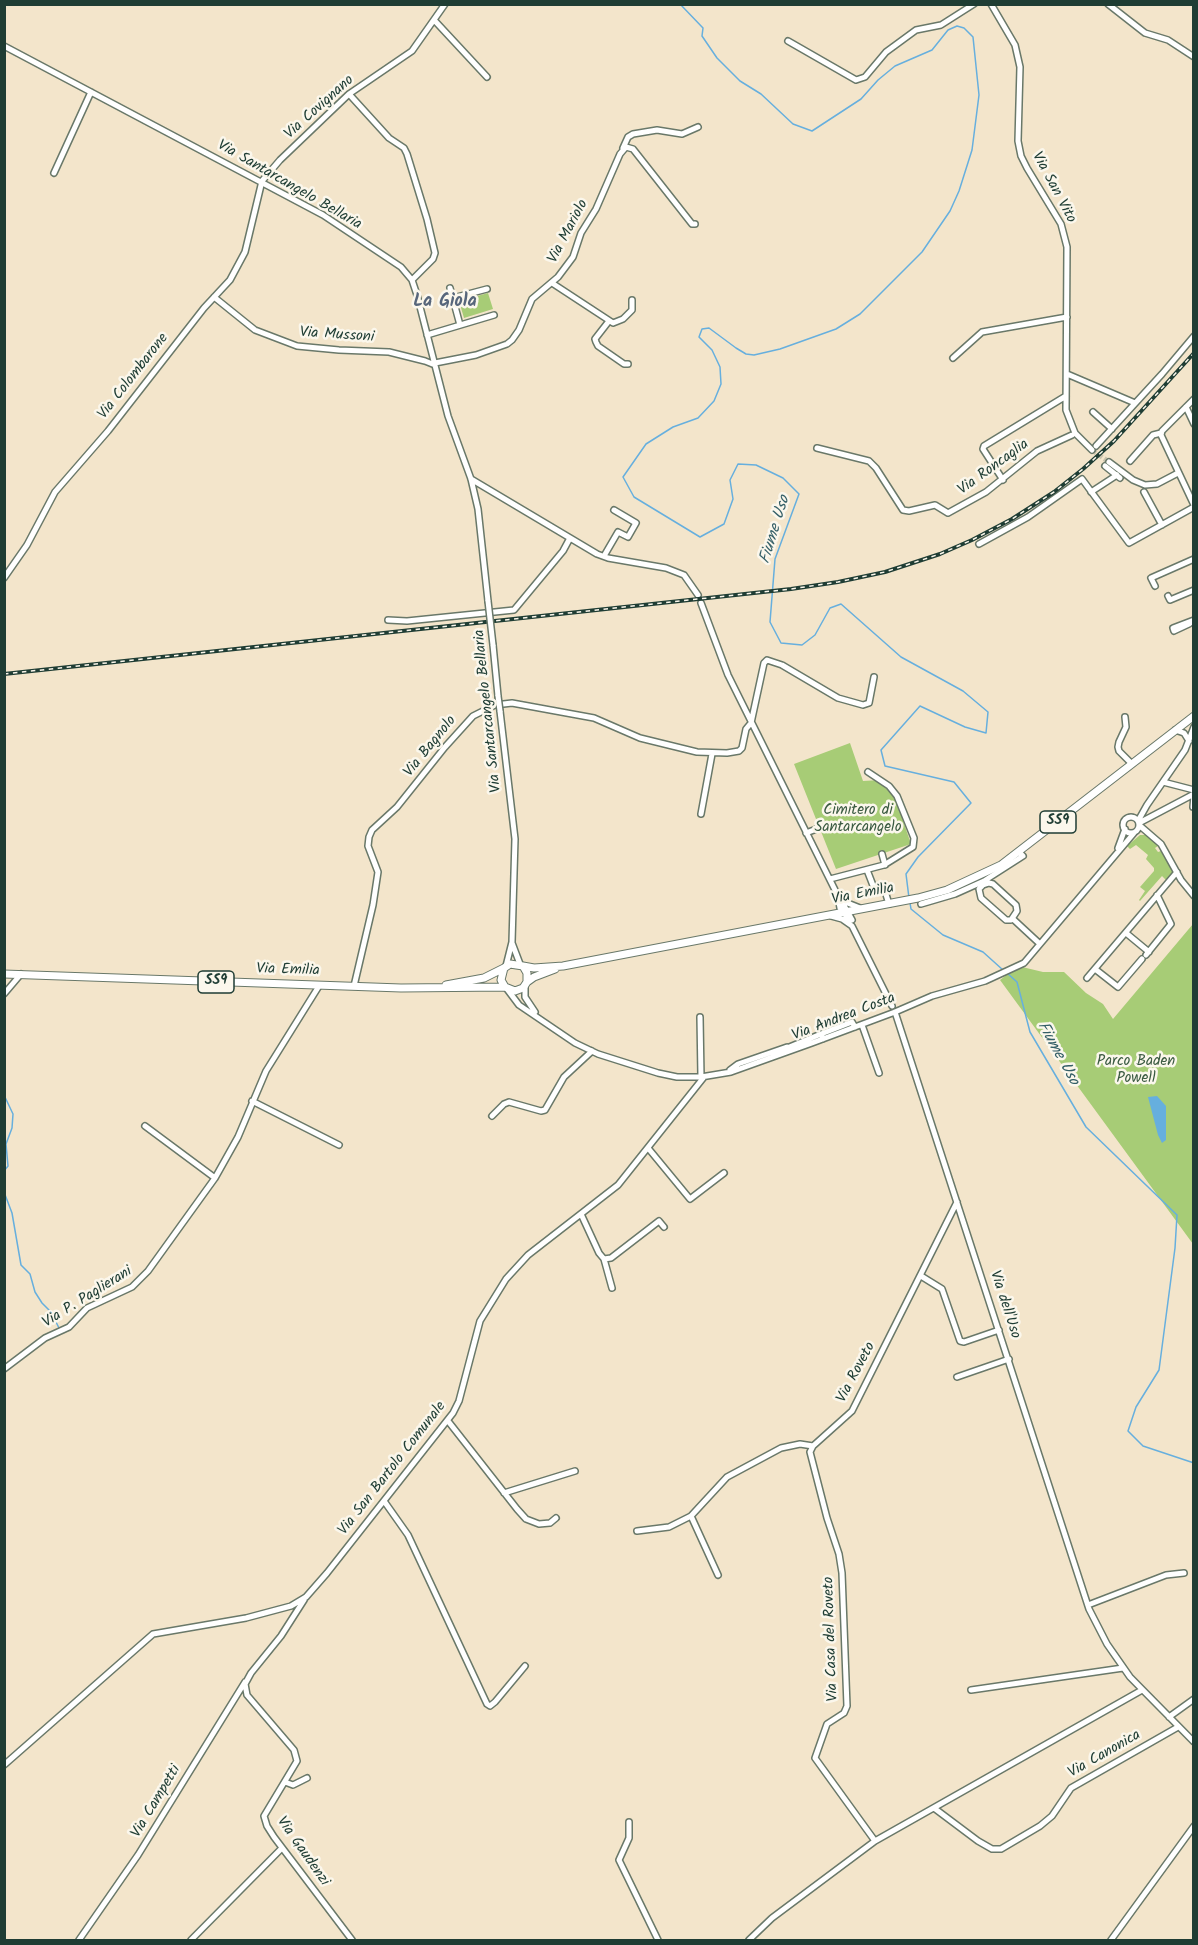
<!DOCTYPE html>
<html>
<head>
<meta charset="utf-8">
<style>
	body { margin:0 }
	#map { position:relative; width:1198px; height:1945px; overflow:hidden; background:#f3e5cb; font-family:Kalam,sans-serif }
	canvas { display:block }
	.frame { position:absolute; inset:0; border:6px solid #1f3d34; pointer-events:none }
</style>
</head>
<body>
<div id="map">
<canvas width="1198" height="1945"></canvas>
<div class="frame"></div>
</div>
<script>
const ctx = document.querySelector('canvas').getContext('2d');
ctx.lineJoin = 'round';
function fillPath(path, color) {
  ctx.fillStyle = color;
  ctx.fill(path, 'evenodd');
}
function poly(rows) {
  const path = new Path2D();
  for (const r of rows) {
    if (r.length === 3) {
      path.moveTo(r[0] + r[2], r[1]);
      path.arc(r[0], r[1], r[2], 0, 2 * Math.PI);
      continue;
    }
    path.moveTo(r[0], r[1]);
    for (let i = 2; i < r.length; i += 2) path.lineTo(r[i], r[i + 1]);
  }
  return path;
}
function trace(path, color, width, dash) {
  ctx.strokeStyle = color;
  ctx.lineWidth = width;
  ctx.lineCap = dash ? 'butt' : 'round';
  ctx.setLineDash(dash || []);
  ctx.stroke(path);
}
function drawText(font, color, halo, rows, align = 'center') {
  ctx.font = font + ' Kalam,sans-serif';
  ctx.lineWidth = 5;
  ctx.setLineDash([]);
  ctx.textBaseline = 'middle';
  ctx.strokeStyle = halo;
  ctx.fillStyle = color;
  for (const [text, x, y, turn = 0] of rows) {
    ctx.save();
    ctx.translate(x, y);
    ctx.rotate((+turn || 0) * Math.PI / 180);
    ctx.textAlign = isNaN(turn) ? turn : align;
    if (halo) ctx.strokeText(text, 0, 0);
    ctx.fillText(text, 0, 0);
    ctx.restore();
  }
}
fillPath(poly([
	[488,293,493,309,464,318,459,301],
	[850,743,863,781,880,780,893,791,911,844,836,869,794,764],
	[1140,835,1146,835,1155,842,1158,846,1155,848,1158,852,1161,851,1173,871,1167,881,1162,876,1140,901,1139,900,1145,891,1140,887,1154,871,1154,868,1146,859,1148,855,1136,845,1130,849,1127,846],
	[1193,924,1193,1244,1000,980,1018,966,1043,972,1064,972,1086,993,1103,1004,1113,1019]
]), '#a7cc76');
fillPath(poly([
	[1157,1096,1166,1106,1166,1140,1162,1143,1158,1135,1148,1097]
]), '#66afde');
trace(poly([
	[680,4,703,28,702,36,717,58,740,81,761,94,793,124,812,131,861,99,878,80,895,66,932,50,948,30,957,26,964,28,973,37,979,95,972,150,959,191,950,211,922,252,860,314,836,329,780,349,754,355,746,354,736,348,709,328,702,329,699,337,712,350,720,367,721,384,714,401,698,418,673,427,646,444,623,477,634,497,700,537,724,524,733,499,730,480,738,464,756,465,783,478,799,494,775,559,770,622,781,643,802,645,815,635,830,608,841,604,901,657,963,691,988,712,986,733,965,727,920,706,881,750,885,766,954,782,971,803,918,857,906,874,909,898],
	[910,903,911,909,943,935,983,952,1003,970],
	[1007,973,1017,982,1030,1032,1086,1127,1177,1215,1175,1248,1159,1370,1136,1407,1128,1431,1143,1446,1194,1463],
	[4,1095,13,1114,12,1128,6,1144,8,1166,4,1171],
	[4,1192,12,1213,21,1265,30,1274,35,1292,42,1303,51,1312,59,1328]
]), '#66afde', 1.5);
trace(poly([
	[1092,450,1109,462]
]), '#c9c3ad', 5, [5, 2.5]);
const minor = poly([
	[991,4,1015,45,1020,67,1018,141,1021,156,1027,168,1061,224,1067,247,1066,410,1075,433,1092,450],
	[1108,4,1145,33,1168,40,1194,57],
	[435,21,487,77],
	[788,41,856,80,865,77,886,52,916,30,941,25,974,4],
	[4,46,323,215,401,267,412,280,417,295,448,416,471,479,478,509,488,601],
	[349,94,389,138,404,148,407,154,427,219,435,253,433,259,412,280],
	[623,148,628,137,633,134,657,130,682,134,698,127],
	[54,173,91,92],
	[552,283,613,323,623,319,632,310,632,300],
	[450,288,460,325],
	[214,297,255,330,297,346,339,350,389,352,425,361,435,365],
	[453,298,487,289],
	[609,321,595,339,596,342,598,346,624,364,628,364],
	[427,335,494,315],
	[953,358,982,332,1067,317],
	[435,363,476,355,507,344,512,340,519,330,532,299,558,277,573,257,581,233,596,209,620,154,626,147,633,149,692,224,695,224],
	[1067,374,1135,403],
	[1194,399,1162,431,1161,435,1194,505],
	[1186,407,1194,424],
	[1093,412,1112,429],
	[1096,446,1162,374,1194,336],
	[817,448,869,461,876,468,903,510,909,511,935,505,948,513,986,492,1037,451,1072,435],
	[1130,461,1153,435,1161,433],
	[1109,462,1133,480,1145,485,1157,484,1178,473],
	[1105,466,1120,478],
	[471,479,597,554,608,558,666,568,684,575,698,595],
	[1003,480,983,449,984,446,1066,396],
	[1091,492,1117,475],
	[1144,492,1162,525],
	[979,544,1028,517,1082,479,1129,543,1194,507],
	[604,556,618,532,628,537,636,523,614,510],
	[4,578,27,545,55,492,108,431,204,308,230,280,245,252,262,181,280,160,349,94,412,51,445,4],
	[1155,586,1151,578,1194,559],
	[1168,596,1170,600,1194,590],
	[701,603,728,675,838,896,845,902,860,908],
	[388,620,407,621,514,610,563,551,570,538],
	[1194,620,1189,624,1174,631,1173,628,1194,620],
	[493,645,498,696],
	[500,711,515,839,512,942,506,966],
	[1125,717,1126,727,1119,742,1118,747,1119,751,1131,763],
	[1175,730,1184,733,1189,741],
	[1163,782,1194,790],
	[1193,807,1194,795],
	[701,814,712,754],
	[1131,825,8],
	[1138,821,1147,805,1185,750,1194,727],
	[1139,823,1194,794],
	[1139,825,1161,844,1181,880,1194,896],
	[806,833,819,828],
	[1118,848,1125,829],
	[882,854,885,865],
	[867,870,874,888,883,885,889,904],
	[830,879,884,865,913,847,914,838,897,796,889,786,868,772],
	[989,883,993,884,1016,905,1017,911,1011,920,1006,920,981,898,979,889,983,885,989,883],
	[838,897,840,908,844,912,849,923],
	[841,900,852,920],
	[921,904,955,894,984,881,1023,856,1019,852],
	[831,916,842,919,852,926,892,1006],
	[1013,919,1040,944],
	[1126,933,1149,952],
	[512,943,520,964],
	[1146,955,1171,924,1157,895],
	[1095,969,1118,987,1142,959],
	[1087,978,1177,872],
	[354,986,373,905,378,872,368,846,369,837,372,830,397,807,445,747,473,716,495,705,512,703,594,718,640,738,697,752,727,753,739,751,742,748,746,729,751,723,764,663,767,660,782,665,838,698,863,705,869,703,874,677],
	[525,986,525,997,535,1012],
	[507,989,519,1005,575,1043,598,1054,658,1073,677,1077,701,1077,731,1072,812,1043,895,1012,932,996,985,981,1024,963,1134,833],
	[4,994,21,974],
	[895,1012,1089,1609,1107,1644,1130,1677,1194,1742],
	[700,1017,701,1077],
	[862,1025,879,1073],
	[823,1039,821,1034,852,1022,855,1027],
	[787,1048,821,1034],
	[730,1070,738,1064,787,1047],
	[252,1101,339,1145],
	[492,1116,504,1104,509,1102,541,1111,545,1110,564,1077,592,1051],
	[145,1126,215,1178],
	[648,1148,690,1199,724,1173],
	[581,1214,599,1253,604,1259,612,1288],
	[604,1259,611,1258,659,1221,664,1227],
	[921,1276,942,1289,960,1341,964,1342,999,1330],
	[4,1369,45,1338,69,1327,87,1308,132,1287,148,1271,215,1178,238,1137,266,1071,319,986],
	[957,1377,1009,1359],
	[448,1421,517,1509,526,1519,539,1524,550,1523,556,1518],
	[813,1446,810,1452,827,1518,839,1554,842,1573,847,1706,844,1713,827,1724,815,1758,875,1841],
	[504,1493,575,1471],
	[384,1501,408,1535,487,1704,490,1706,495,1702,525,1666],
	[691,1516,718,1575],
	[637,1531,669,1527,691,1516,727,1477,781,1448,800,1444,813,1446,852,1411,957,1202],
	[304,1600,281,1636,251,1673,245,1684,247,1695,294,1750,297,1761,264,1816,267,1826,274,1837,352,1940],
	[1088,1605,1166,1575,1184,1573],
	[971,1690,1123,1668],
	[1169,1717,1194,1699],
	[4,1765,153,1634,246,1618,291,1606,306,1597,327,1573,453,1413,459,1401,480,1321,506,1279,528,1255,618,1185,704,1077],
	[285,1782,293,1785,307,1778],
	[934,1808,978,1841,992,1849,1001,1849,1040,1826,1052,1816,1071,1788,1178,1727],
	[629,1822,629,1838,619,1860,658,1940],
	[79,1940,138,1855,245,1682],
	[191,1940,282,1848],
	[749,1940,772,1918,875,1841,1142,1690],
	[1111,1940,1194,1826]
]);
const major = poly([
	[523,966,534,968,563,966,918,898,947,890,1001,865,1194,716],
	[4,974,401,988,505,987,515,991,523,988,527,982,527,973,523,966,510,964,504,968,501,980,505,987],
	[527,982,534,977,555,969],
	[446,985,484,978,504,968]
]);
trace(minor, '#697869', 8);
trace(major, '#697869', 9);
trace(minor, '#fff', 5);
trace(major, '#fff', 7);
const rail = poly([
	[4,674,791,589,838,582,885,572,940,554,972,540,1012,519,1054,492,1083,469,1114,441,1194,353]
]);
trace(rail, '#1f3d34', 4);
trace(rail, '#fbf7ec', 1.5, [4.5]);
const minorBridge = poly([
	[488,601,493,645],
	[498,696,500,711]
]);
trace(minorBridge, '#697869', 8, []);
trace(minorBridge, '#fff', 5);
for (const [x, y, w] of [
	[1058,822,36],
	[216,982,36]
]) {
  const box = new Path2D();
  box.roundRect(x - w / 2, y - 11, w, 22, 4.5);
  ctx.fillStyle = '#fbf7ec';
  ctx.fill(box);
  trace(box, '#1f3d34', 1.5);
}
drawText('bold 14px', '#1f3d34', null, [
	["SS9",1058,822],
	["SS9",216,982]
]);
drawText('15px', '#1f3d34', '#fbf7ec', [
	["Via Covignano",320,108,-42],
	["Via Santarcangelo Bellaria",289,186,30],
	["Via San Vito",1053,188,62],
	["Via Mariolo",569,232,-62],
	["Via Mussoni",337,336,4],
	["Via Colombarone",134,377,-52],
	["Via Roncaglia",994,468,-36],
	["Via Santarcangelo Bellaria",489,711,-96],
	["Via Bagnolo",431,747,-51],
	["Via Emilia",863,895,-11],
	["Via Emilia",288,971,2],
	["Via Andrea Costa",844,1018,-21],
	["Via P. Paglierani",88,1298,-32],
	["Via dell'Uso",1004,1305,72],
	["Via Roveto",857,1373,-62],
	["Via San Bartolo Comunale",393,1469,-52],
	["Via Casa del Roveto",832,1639,-92],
	["Via Canonica",1105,1755,-30],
	["Via Campetti",157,1802,-59],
	["Via Gaudenzi",302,1852,55]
]);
drawText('15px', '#3a5a41', '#fbf7ec', [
	["Cimitero di",858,811],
	["Santarcangelo",858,828],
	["Parco Baden",1136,1062],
	["Powell",1136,1079]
]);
drawText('italic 16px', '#345f67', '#fbf7ec', [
	["Fiume Uso",776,530,-73],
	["Fiume Uso",1057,1054,61]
]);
drawText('bold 18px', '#57667b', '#fbf7ec', [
	["La Giola",445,303]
]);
</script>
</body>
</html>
